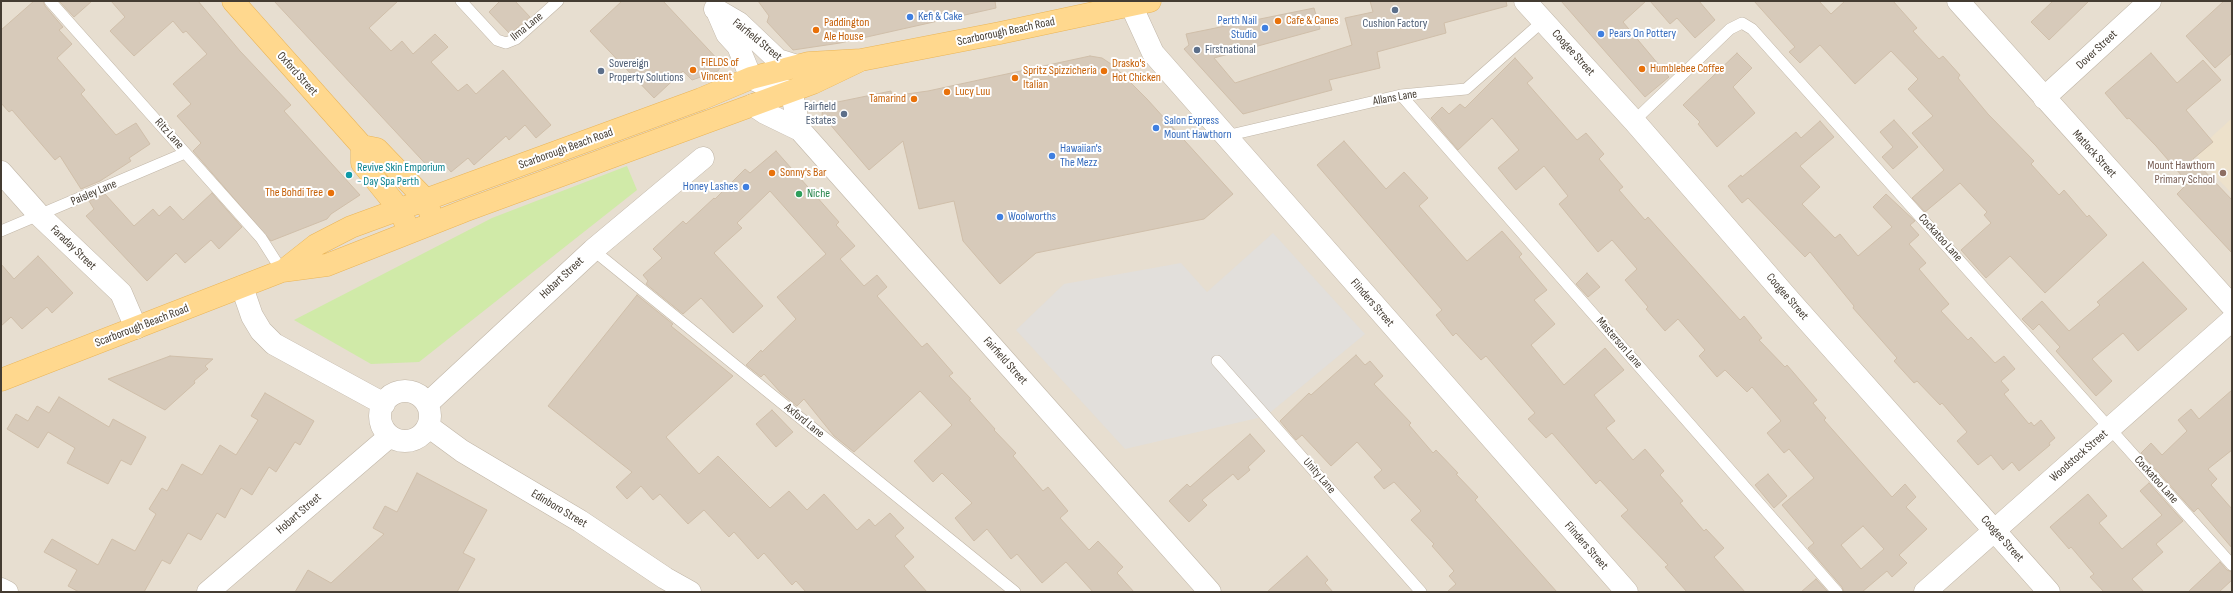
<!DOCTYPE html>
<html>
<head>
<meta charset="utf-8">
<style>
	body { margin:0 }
	#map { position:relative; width:2233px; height:593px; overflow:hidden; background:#f2ece2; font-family:"Sofia Sans Condensed",sans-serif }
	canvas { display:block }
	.frame { position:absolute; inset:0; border:2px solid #443c32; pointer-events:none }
</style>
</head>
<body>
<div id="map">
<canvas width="2233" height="593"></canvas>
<div class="frame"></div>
</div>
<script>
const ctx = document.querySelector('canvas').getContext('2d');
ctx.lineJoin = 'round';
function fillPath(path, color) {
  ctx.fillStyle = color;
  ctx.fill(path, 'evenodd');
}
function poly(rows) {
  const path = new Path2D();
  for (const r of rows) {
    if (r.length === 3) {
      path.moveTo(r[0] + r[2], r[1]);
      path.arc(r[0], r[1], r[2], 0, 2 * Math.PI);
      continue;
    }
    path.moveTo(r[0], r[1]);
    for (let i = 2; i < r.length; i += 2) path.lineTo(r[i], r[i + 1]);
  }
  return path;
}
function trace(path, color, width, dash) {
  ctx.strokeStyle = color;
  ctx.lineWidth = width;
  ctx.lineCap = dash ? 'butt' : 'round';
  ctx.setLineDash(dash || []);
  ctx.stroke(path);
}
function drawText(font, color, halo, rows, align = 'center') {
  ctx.font = font + ' "Sofia Sans Condensed",sans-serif';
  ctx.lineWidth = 4;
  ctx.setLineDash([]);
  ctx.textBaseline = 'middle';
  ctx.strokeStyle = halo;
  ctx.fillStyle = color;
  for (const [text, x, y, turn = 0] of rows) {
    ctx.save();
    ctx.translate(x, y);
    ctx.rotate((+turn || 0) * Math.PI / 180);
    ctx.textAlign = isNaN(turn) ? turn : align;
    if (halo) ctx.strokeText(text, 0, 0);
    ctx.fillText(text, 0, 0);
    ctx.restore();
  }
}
fillPath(poly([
	[1,1,2232,1,2232,592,1,592]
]), '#e7ded0');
fillPath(poly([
	[2232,118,2232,194,2194,153]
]), '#ede1cb');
fillPath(poly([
	[627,166,637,190,419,362,371,364,294,320,492,218]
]), '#d0eaa8');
fillPath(poly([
	[1273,233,1365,334,1266,416,1125,449,1016,330,1064,284,1181,263,1207,292]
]), '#e2dfdb');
const building = poly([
	[34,1,43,1,45,6,63,27,59,30,72,44,57,58,85,90,81,94,116,135,136,123,150,144,129,158,131,161,100,181,81,189,60,156,55,160,12,110,9,112,1,103,1,30,34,1],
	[59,1,92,1,74,17,59,1],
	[111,1,198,1,240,51,291,105,284,111,360,195,331,214,327,219,271,241,193,151,201,143,177,116,191,104,173,84,207,54,186,31,183,33,173,21,134,56,110,31,125,17,111,1],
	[274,1,398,1,369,28,391,51,402,41,413,54,435,34,448,47,431,62,458,91,467,84,476,94,503,70,551,125,536,138,525,125,509,140,506,136,474,165,468,158,451,172,444,164,434,173,274,1],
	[500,1,515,1,530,17,510,34,489,12,500,1],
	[622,1,663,1,722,64,718,71,692,80,683,71,654,98,590,31,622,1],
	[758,1,995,1,996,8,840,43,793,50,767,22,769,16,758,1],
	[1370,1,1506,1,1507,6,1444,23,1446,33,1377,52,1380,68,1329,80,1332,90,1243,114,1184,49,1189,45,1186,34,1314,8,1320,29,1214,58,1235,83,1352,45,1345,18,1373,12,1370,1],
	[1561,1,1646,1,1623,22,1669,77,1645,97,1561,1],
	[1650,1,1699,1,1715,20,1695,38,1677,18,1670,24,1650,1],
	[1754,1,1819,1,1831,14,1845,1,1893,1,1917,28,1913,31,1939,59,1943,56,1960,75,1958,78,1988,114,2034,161,2031,164,2059,195,2064,190,2087,217,2089,215,2107,235,2045,293,2010,256,1986,278,1961,250,1991,223,1984,215,1987,212,1960,183,1925,212,1912,198,1944,170,1912,133,1933,116,1908,89,1918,79,1891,51,1855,84,1820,45,1800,63,1789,52,1795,47,1754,1],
	[2053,1,2089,1,2049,40,2031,22,2053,1],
	[2224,1,2232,1,2232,53,2215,68,2186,36,2224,1],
	[1737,53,1752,68,1733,87,1755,113,1717,147,1698,124,1700,122,1683,105,1737,53],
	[2151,53,2177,83,2203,60,2221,80,2186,110,2213,142,2193,159,2232,200,2232,253,2177,194,2188,183,2156,146,2129,118,2127,119,2105,93,2151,53],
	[1090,56,1102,58,1114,66,1147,99,1233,194,1204,219,1036,253,1000,284,963,241,954,201,919,209,903,141,869,170,822,115,823,105,891,91,892,96,928,91,1090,56],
	[1515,58,1533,78,1527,83,1577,140,1586,133,1604,154,1599,159,1623,187,1619,190,1645,220,1648,217,1740,320,1744,316,1762,338,1759,340,1785,367,1787,365,1817,400,1813,403,1826,418,1824,420,1892,497,1905,484,1916,497,1906,507,1927,529,1899,555,1907,563,1892,577,1887,571,1862,592,1844,592,1842,587,1808,548,1814,543,1782,505,1814,478,1789,449,1784,453,1767,433,1781,421,1752,387,1747,392,1725,370,1717,377,1699,356,1705,350,1678,319,1665,331,1646,309,1648,307,1625,280,1637,269,1612,240,1598,252,1559,204,1568,196,1544,166,1516,190,1498,168,1519,150,1492,118,1458,150,1431,118,1442,107,1449,114,1460,104,1465,108,1515,58],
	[1863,526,1884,549,1861,569,1841,545,1863,526],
	[1894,120,1918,147,1893,169,1882,157,1893,147,1880,132,1894,120],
	[1820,121,1834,137,1800,166,1820,187,1802,204,1835,238,1840,234,1858,256,1892,227,1873,207,1886,194,1915,221,1910,225,1919,235,1909,244,1926,263,1919,269,1949,304,1941,311,1968,340,1971,337,1995,363,2004,356,2015,369,2001,381,2009,390,2004,394,2029,424,2031,422,2034,426,2041,420,2055,438,2049,443,2050,445,2019,471,2012,462,2003,470,1991,455,1978,465,1957,441,1967,432,1942,403,1940,405,1917,381,1914,383,1894,361,1897,358,1853,308,1854,306,1810,252,1805,257,1748,198,1742,203,1728,186,1741,175,1742,177,1796,132,1801,138,1820,121],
	[1344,141,1386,189,1404,172,1428,198,1419,206,1467,261,1502,231,1522,254,1519,257,1547,290,1534,300,1555,324,1531,345,1564,385,1605,348,1624,370,1594,395,1615,421,1606,428,1633,460,1645,449,1664,471,1660,475,1683,501,1680,503,1704,531,1706,529,1724,548,1714,557,1745,592,1687,592,1665,567,1668,565,1621,516,1628,510,1600,480,1596,484,1552,433,1546,438,1528,419,1535,413,1486,356,1481,360,1456,333,1453,336,1436,315,1442,310,1317,165,1344,141],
	[776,151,839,222,836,225,855,246,840,259,864,286,877,275,887,287,877,296,922,347,927,343,953,373,949,376,971,399,969,400,995,429,994,430,1016,453,1013,456,1043,491,1048,487,1068,511,1060,518,1089,550,1098,541,1123,567,1117,573,1134,592,1093,592,1066,562,1042,583,1017,554,1011,559,987,529,974,541,955,518,972,503,942,473,933,482,914,461,952,425,920,391,854,452,834,436,804,399,797,406,780,392,764,374,761,377,746,365,761,350,762,352,796,319,777,297,826,254,770,191,737,223,742,228,714,253,763,306,733,333,701,298,683,314,646,284,648,281,643,275,662,258,653,249,683,221,686,224,714,198,715,199,745,169,750,173,776,151],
	[212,193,242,227,219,249,211,240,185,263,176,253,147,281,86,216,94,209,89,201,105,194,134,226,153,209,159,216,170,206,183,220,212,193],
	[38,256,73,293,52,313,47,307,22,329,11,317,1,326,1,264,14,279,38,256],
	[2143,262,2187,309,2138,351,2123,333,2092,359,2112,381,2096,396,2056,351,2060,347,2039,324,2033,330,2022,319,2042,301,2069,331,2100,305,2097,302,2143,262],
	[1587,273,1600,287,1588,297,1576,284,1587,273],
	[637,295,673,324,671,326,733,376,666,437,699,474,718,456,770,508,789,491,807,510,824,494,857,530,869,519,875,526,890,513,904,528,895,536,914,557,904,566,927,592,806,592,796,581,792,585,764,553,758,559,734,532,729,537,704,510,688,524,660,494,653,500,641,486,627,499,616,487,632,472,548,406,637,295],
	[1356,355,1365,365,1370,361,1383,376,1374,384,1411,423,1409,425,1433,453,1436,450,1458,473,1456,474,1478,497,1475,500,1557,592,1447,592,1456,584,1449,576,1454,571,1432,546,1434,544,1411,520,1421,511,1394,482,1384,489,1374,477,1382,470,1357,442,1331,466,1302,435,1296,440,1280,421,1309,393,1311,395,1356,355],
	[170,356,213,359,205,366,208,369,194,381,195,383,165,410,108,379,170,356],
	[2232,390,2232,450,2208,469,2217,479,2211,485,2232,509,2232,548,2198,508,2194,512,2141,453,2151,443,2162,455,2187,431,2178,420,2191,409,2199,419,2232,390],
	[265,393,314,421,300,445,295,442,276,472,269,467,252,495,241,488,225,518,217,513,201,540,188,533,170,564,162,560,144,592,79,592,68,586,77,570,44,552,52,539,98,565,112,539,135,551,156,514,149,509,162,488,167,491,182,464,202,475,220,445,236,455,258,420,251,416,265,393],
	[59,397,109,427,113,419,146,437,131,465,121,460,108,484,67,463,75,448,48,432,38,448,7,429,16,414,28,421,37,406,49,413,59,397],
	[772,410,793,432,776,447,756,424,772,410],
	[1250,434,1265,451,1248,467,1250,470,1238,480,1233,474,1202,500,1207,505,1189,522,1169,501,1187,484,1190,487,1250,434],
	[417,473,487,510,463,553,475,559,457,592,295,592,308,570,331,583,384,534,373,528,385,506,397,512,417,473],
	[1768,474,1787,496,1774,508,1755,485,1768,474],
	[2149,483,2183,521,2156,544,2163,552,2132,579,2144,592,2104,592,2090,577,2094,574,2071,547,2069,549,2050,527,2088,494,2107,516,2099,523,2122,549,2162,515,2140,491,2149,483],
	[1307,556,1328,580,1325,583,1333,592,1267,592,1307,556],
	[2220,562,2227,570,2232,572,2232,580,2219,592,2188,592,2220,562],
	[1816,579,1828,592,1801,592,1816,579]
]);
fillPath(building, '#d7caba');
trace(building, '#d0bfaa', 1);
const lane = poly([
	[50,1,261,238,282,271],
	[461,1,497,40,506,43,516,39,558,1],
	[1401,95,1837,592],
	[1634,121,1730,29,1742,23,1752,29,2232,565],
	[1226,136,1401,95,1466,89,1543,21],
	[1,231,185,153],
	[593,250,1015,592],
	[1217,361,1421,592]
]);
const street = poly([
	[1525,1,1634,121,1791,302,2049,592],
	[1958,1,2232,306],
	[1131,5,1153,53,1627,592],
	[715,9,739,23,778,60,797,66],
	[717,11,727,34,738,46,751,78,772,88,791,91,800,130],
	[2044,98,2150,1],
	[753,105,765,113,800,130,1210,592],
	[1,172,40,216,121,293,136,328],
	[242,287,252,316,261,331,274,344,384,404],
	[405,416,25],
	[427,404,593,250,703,158],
	[428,426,462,451,580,521,665,578,690,592],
	[1,589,7,592],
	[208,592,390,436],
	[1925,592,2232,320]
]);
const primary = poly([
	[233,1,362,146,377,149,426,200,430,212],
	[362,146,362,163,400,210,405,222],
	[283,271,316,245,351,227,701,99,751,78,809,63,861,60,1000,33,1150,1],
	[1,380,282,271,327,265,464,211,813,83,861,60]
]);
trace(lane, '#c1b6a7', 12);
trace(street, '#c1b6a7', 23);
trace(primary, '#eab558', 23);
trace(lane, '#fff', 11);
trace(street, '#fff', 22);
trace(primary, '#ffd88e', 22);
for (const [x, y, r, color] of [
	[1395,10,4,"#5c6f8a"],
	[910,17,4,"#3f7fe0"],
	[1278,21,4,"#e8710a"],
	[1265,28,4,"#3f7fe0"],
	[816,30,4,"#e8710a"],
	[1601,34,4,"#3f7fe0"],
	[1197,50,4,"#5c6f8a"],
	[1642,69,4,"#e8710a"],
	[693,70,4,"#e8710a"],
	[601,71,4,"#5c6f8a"],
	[1104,71,4,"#e8710a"],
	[1015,78,4,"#e8710a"],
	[947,92,4,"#e8710a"],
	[914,99,4,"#e8710a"],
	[844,114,4,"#5c6f8a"],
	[1156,128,4,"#3f7fe0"],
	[1052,156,4,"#3f7fe0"],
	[772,173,4,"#e8710a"],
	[2223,173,4,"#8d6e63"],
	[349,175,4,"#0f9aa8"],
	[746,187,4,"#3f7fe0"],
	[331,193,4,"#e8710a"],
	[799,194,4,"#2e9e5b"],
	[1000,217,4,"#3f7fe0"]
]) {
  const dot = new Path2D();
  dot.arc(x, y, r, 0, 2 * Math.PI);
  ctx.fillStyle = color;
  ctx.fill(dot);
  trace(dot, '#fff', 1.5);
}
drawText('12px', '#366cbe', '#fff', [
	["Kefi & Cake",918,17],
	["Perth Nail",1257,21,"right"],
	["Studio",1257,35,"right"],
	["Pears On Pottery",1609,34],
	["Salon Express",1164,121],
	["Mount Hawthorn",1164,135],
	["Hawaiian's",1060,149],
	["The Mezz",1060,163],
	["Honey Lashes",738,187,"right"],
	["Woolworths",1008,217]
], 'left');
drawText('12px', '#c56008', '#fff', [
	["Cafe & Canes",1286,21],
	["Paddington",824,23],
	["Ale House",824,37],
	["FIELDS of",701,63],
	["Vincent",701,77],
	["Drasko's",1112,64],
	["Hot Chicken",1112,78],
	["Humblebee Coffee",1650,69],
	["Spritz Spizzicheria",1023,71],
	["Italian",1023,85],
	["Lucy Luu",955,92],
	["Tamarind",906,99,"right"],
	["Sonny's Bar",780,173],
	["The Bohdi Tree",323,193,"right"]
], 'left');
drawText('12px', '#4e5e75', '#fff', [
	["Cushion Factory",1395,24,"center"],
	["Firstnational",1205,50],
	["Sovereign",609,64],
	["Property Solutions",609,78],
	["Fairfield",836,107,"right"],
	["Estates",836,121,"right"]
], 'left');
drawText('12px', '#443c32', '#fff', [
	["Ilma Lane",527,27,-39],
	["Scarborough Beach Road",1006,32,-12],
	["Fairfield Street",757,40,39],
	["Dover Street",2097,50,-43],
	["Coogee Street",1573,53,48],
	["Oxford Street",297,74,48],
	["Allans Lane",1395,98,-10],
	["Ritz Lane",169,134,48],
	["Scarborough Beach Road",566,149,-20],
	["Matlock Street",2094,154,48],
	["Paisley Lane",94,193,-23],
	["Cockatoo Lane",1940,238,48],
	["Faraday Street",73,248,44],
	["Hobart Street",562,278,-43],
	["Coogee Street",1787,297,49],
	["Flinders Street",1372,303,49],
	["Scarborough Beach Road",142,326,-21],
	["Masterson Lane",1619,343,49],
	["Fairfield Street",1005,361,48],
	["Axford Lane",804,421,39],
	["Woodstock Street",2079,456,-41],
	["Unity Lane",1319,476,49],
	["Cockatoo Lane",2156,480,48],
	["Edinboro Street",559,509,31],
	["Hobart Street",299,514,-41],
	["Coogee Street",2002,539,48],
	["Flinders Street",1586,546,49]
]);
drawText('12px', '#785e54', '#fff', [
	["Mount Hawthorn",2215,166],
	["Primary School",2215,180]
], 'right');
drawText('12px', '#0d838f', '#fff', [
	["Revive Skin Emporium",357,168],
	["- Day Spa Perth",357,182]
], 'left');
drawText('12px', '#27864d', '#fff', [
	["Niche",807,194]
], 'left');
</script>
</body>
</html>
